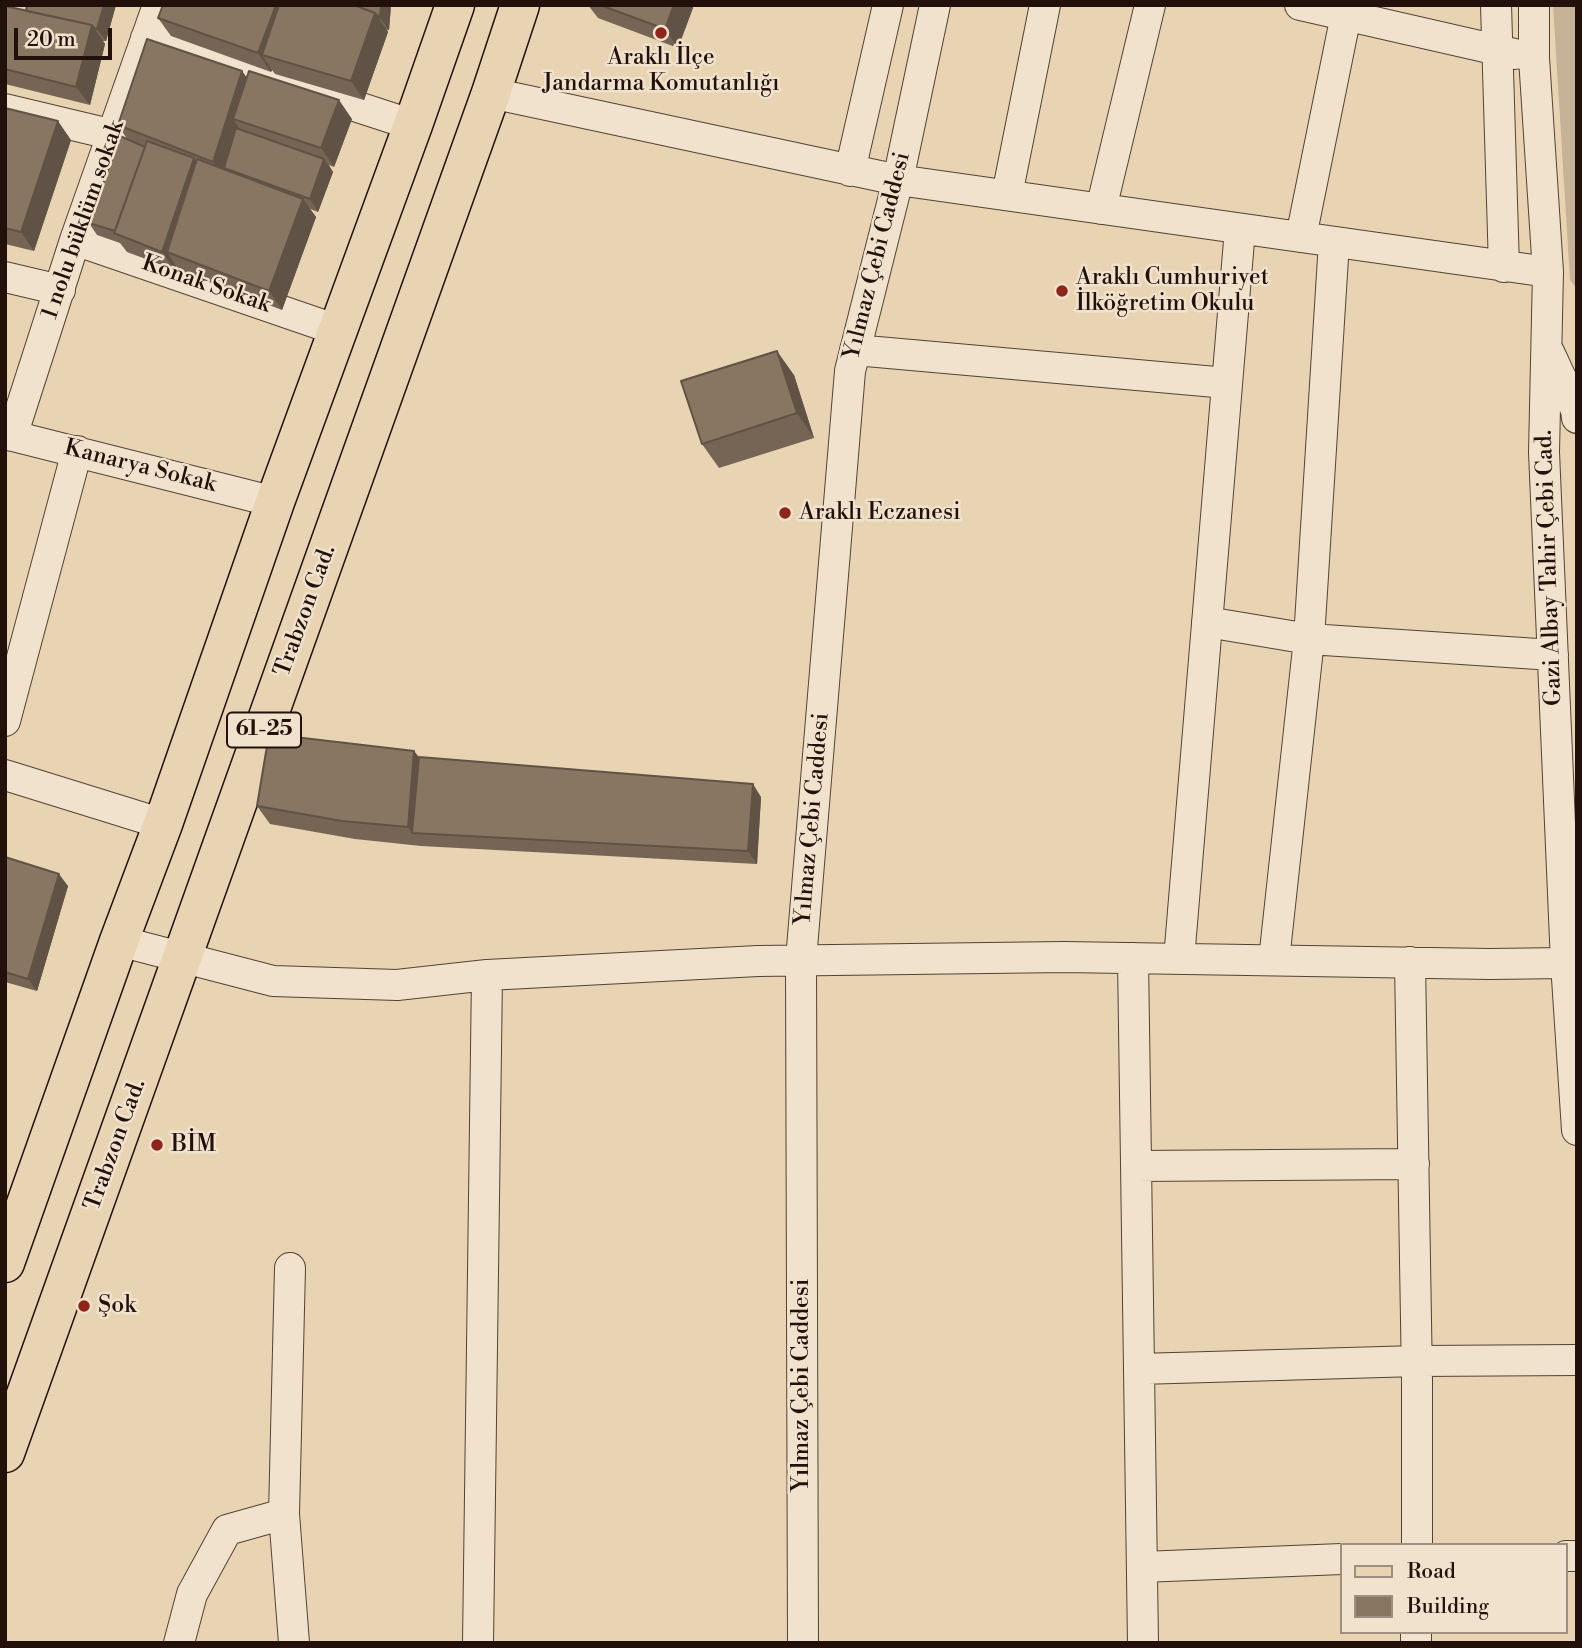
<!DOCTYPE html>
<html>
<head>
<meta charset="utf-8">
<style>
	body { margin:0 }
	#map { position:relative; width:1582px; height:1648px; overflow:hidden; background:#e8d3b2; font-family:"Libre Bodoni",serif }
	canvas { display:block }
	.frame { position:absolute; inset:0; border:7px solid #22110b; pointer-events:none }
	.legend { position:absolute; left:1340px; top:1543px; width:228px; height:91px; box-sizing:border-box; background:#f0e2cd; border:2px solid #9e8e7f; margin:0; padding:9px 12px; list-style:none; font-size:21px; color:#22110b }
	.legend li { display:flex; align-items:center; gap:14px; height:35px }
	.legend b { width:35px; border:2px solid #9e8e7f }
	.scale { position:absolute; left:14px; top:28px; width:98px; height:32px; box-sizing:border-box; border:4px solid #22110b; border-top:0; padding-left:9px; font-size:21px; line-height:24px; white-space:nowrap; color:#22110b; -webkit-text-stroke:5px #f0e2cd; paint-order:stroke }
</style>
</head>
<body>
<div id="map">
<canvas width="1582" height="1648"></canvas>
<div class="frame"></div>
<ul class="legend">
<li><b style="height:9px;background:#e8d3b2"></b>Road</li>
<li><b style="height:19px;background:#897662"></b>Building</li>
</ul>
<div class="scale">20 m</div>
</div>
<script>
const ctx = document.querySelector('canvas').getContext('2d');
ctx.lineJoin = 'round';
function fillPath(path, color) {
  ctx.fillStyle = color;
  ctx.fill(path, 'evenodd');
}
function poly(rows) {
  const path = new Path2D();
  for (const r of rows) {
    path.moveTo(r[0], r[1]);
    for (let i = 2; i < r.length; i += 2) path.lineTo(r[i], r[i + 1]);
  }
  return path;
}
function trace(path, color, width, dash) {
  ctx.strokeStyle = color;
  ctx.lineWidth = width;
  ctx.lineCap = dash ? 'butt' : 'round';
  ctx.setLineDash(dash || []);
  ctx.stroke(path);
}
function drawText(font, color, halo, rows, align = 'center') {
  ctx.font = font + ' "Libre Bodoni",serif';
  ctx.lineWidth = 5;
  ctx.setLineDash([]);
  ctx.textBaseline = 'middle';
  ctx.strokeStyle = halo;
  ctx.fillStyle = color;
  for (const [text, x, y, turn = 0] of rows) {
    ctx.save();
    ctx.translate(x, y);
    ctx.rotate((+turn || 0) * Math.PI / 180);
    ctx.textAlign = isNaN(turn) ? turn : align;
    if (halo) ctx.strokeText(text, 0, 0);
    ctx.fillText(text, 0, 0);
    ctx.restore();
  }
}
fillPath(poly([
	[1553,5,1577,5,1577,289,1570,280]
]), '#c6b296');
const minor = poly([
	[1300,5,1515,54],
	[1496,5,1504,267],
	[1534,5,1534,58,1548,272,1544,452,1566,963,1577,1130],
	[146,38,413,125],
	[491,93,898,180,1548,272],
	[5,109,114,135],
	[850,171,888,5],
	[1007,195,1045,5],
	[1101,209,1150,5],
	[1301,237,1348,5],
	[75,240,337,330],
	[5,277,60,290],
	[855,350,1227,383],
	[1549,352,1576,410,1577,418],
	[5,434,275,502],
	[12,436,75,240,158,5],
	[1207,622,1309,639,1553,655],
	[5,721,77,451],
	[5,775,163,824],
	[119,941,273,981,397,985,487,975,758,961,1064,957,1490,964,1566,963],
	[1133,958,1143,1643],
	[1179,959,1240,229],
	[1274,960,1309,639,1334,242],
	[1410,962,1417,1380,1417,1545],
	[1136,1166,1414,1164],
	[290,1268,284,1514,294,1643],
	[1139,1369,1417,1361,1577,1360],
	[1566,1556,1577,1556],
	[1142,1567,1342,1559],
	[179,1643,192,1594,227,1530,284,1514],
	[478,1643,487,975],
	[803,1643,801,960,850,371,898,180,935,5],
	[1416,1643,1416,1632]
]);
const primary = poly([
	[5,1263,119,941,163,824,275,502,413,125,455,5],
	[5,1453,491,93,520,5]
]);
trace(minor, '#544235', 32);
trace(primary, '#22110b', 41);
trace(minor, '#f0e2cd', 30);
trace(primary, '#e8d3b2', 38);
fillPath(poly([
	[116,5,106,41,103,41,105,44,90,105,5,84,5,6,26,11],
	[391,5,389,30,387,30,388,32,364,100,275,74,272,70,271,72,171,36,158,18],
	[588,5,694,5,678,48,598,18],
	[242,71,247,78,352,119,334,167,329,165,333,172,318,212,310,209,316,217,282,310,180,271,176,266,175,270,127,252,120,243,97,235,89,223,127,139,118,125],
	[5,108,71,140,34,251,5,244],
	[794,375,814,438,719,468,702,444],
	[414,751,419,757,761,797,757,864,421,846,355,839,270,824,257,806],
	[5,857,68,886,37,991,5,982]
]), '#766554');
fillPath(poly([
	[104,5,116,5,106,41,97,29],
	[276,5,296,5,262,55,272,70,271,72,258,53],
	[381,5,391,5,389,30,380,18],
	[674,5,694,5,678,48,665,29],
	[375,13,388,32,364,100,351,81],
	[92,25,105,44,90,105,76,87],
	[242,71,255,90,233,119,242,132,224,168,228,174,226,181,213,162],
	[339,100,352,119,334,167,321,148],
	[58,121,71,140,34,251,21,232],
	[194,158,207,176,167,252,176,266,175,270,162,252],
	[324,159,333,172,318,212,310,199],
	[303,199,316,217,282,310,269,291],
	[777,351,794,375,814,438,797,413],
	[414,751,427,770,412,833,408,827],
	[753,784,761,797,757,864,748,851],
	[59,874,68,886,37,991,28,979]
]), '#605345');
const building = poly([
	[27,5,104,5,97,29,94,28,92,25,26,11,27,5],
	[163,5,276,5,258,53,158,18,163,5],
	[279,5,354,5,375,13,351,81,262,55,279,5],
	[354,5,381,5,380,18,375,13,354,5],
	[600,5,674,5,665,29,600,5],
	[5,6,92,25,76,87,5,69,5,6],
	[147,39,242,71,213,162,118,125,147,39],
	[249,71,339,100,321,148,233,119,249,71],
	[5,108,58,121,21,232,5,228,5,108],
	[236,128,324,159,310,199,224,168,236,128],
	[120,136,145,147,115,231,89,223,120,136],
	[147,141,194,158,162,252,114,233,147,141],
	[197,159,303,199,269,291,167,252,197,159],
	[777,351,797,413,702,444,681,381,777,351],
	[269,734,414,751,408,827,342,821,257,806,269,734],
	[419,757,753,784,748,851,412,833,419,757],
	[5,857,59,874,28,979,5,972,5,857]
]);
fillPath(building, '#897662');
trace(building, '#605345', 2);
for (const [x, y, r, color] of [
	[661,33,7,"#8f2418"],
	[1062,291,7,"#8f2418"],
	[785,513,7,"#8f2418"],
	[157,1145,7,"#8f2418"],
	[84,1306,7,"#8f2418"]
]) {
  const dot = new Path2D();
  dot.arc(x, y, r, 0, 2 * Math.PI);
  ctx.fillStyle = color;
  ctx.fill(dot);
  trace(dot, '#f0e2cd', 2.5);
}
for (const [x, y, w] of [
	[264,730,74]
]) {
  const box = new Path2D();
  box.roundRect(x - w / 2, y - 17.5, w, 35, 5);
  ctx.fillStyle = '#f0e2cd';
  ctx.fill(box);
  trace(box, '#22110b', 2);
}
drawText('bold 21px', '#22110b', null, [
	["61-25",264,730]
]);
drawText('23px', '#22110b', '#f0e2cd', [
	["Araklı İlçe",661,58,"center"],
	["Jandarma Komutanlığı",661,84,"center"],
	["Araklı Cumhuriyet",1076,278],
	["İlköğretim Okulu",1076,304],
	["Araklı Eczanesi",799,513],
	["BİM",171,1145],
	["Şok",98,1306]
], 'left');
drawText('23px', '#22110b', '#f0e2cd', [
	["1 nolu büklüm sokak",84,220,-71],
	["Yılmaz Çebi Caddesi",878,256,-76],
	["Konak Sokak",206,285,19],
	["Kanarya Sokak",140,467,14],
	["Gazi Albay Tahir Çebi Cad.",1550,568,-92],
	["Trabzon Cad.",306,611,-70],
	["Yılmaz Çebi Caddesi",813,819,-85],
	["Trabzon Cad.",116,1145,-70],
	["Yılmaz Çebi Caddesi",802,1385,-90]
]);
</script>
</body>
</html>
